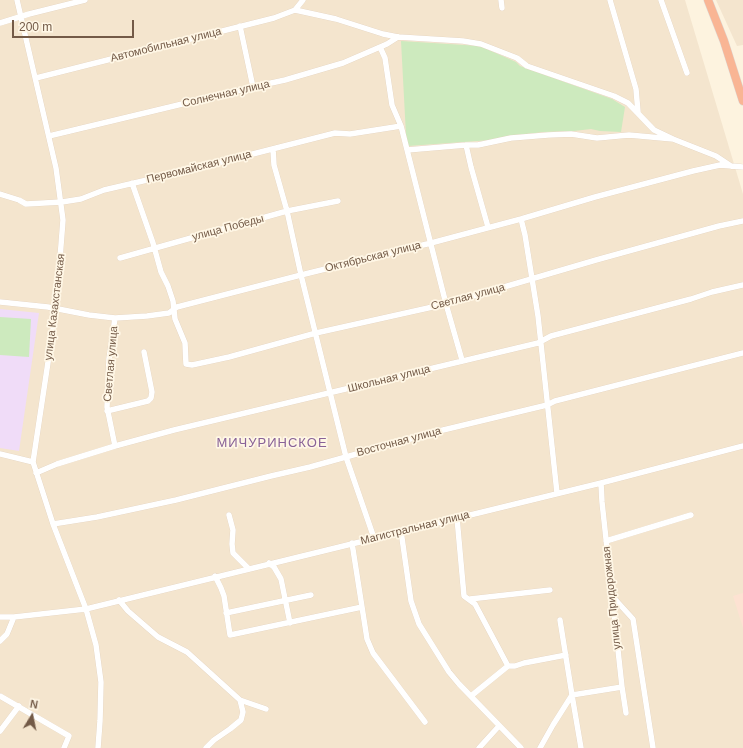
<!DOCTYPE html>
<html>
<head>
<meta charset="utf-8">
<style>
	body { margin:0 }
	#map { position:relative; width:743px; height:748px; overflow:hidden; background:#fdf3df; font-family:Arial,sans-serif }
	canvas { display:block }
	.north { position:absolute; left:12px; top:696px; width:40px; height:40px; -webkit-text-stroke:3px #fff7e6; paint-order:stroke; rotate:10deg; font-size:11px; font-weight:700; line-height:16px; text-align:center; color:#735a47 }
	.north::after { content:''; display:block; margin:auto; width:14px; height:18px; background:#735a47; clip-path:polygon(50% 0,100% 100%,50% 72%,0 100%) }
	.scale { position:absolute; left:12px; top:20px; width:122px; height:18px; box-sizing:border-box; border:2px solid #735a47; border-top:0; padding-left:5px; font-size:12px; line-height:14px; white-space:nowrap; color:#735a47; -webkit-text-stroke:3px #fff7e6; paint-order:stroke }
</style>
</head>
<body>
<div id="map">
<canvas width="743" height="748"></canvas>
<div class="north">N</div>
<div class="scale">200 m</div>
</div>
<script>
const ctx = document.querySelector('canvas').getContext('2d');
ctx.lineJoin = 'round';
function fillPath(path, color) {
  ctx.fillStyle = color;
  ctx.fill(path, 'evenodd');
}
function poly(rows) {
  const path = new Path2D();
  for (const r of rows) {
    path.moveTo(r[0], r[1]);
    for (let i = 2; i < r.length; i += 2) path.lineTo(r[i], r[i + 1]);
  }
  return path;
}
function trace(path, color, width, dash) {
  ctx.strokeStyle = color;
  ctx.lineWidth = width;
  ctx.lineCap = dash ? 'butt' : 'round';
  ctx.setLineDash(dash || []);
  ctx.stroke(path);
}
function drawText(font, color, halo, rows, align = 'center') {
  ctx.font = font + ' Arial,sans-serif';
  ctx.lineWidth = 3.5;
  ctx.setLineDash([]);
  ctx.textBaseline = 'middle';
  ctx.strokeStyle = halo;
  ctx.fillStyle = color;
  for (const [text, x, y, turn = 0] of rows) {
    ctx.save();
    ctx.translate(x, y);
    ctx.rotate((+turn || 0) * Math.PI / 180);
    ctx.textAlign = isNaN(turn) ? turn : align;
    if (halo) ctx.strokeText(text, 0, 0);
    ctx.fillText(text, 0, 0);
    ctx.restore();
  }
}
fillPath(poly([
	[0,0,685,0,743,194,743,748,0,748],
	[716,0,743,0,743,45,737,46]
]), '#f4e5ce');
fillPath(poly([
	[743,593,743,628,733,596]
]), '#fde2d2');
fillPath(poly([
	[0,309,39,313,19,451,0,448]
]), '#f0dcf8');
fillPath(poly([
	[401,41,480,46,516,62,520,66,612,99,625,107,621,132,600,131,591,129,574,131,543,132,512,136,491,140,408,146,406,135],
	[0,317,31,319,29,357,0,355]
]), '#cdeabe');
const minor = poly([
	[17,0,56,168,63,220,56,309,33,462,53,524,86,609,96,645,101,682,100,721,98,748],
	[501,0,502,8],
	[610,0,636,89,638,112],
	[661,0,687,73],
	[295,10,336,19,383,34,398,37,463,41,481,44,517,58,527,66,614,96,628,103,654,130,673,139],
	[0,23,29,14,85,0],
	[240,26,253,87],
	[380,47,385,58,392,105,401,126,446,304,462,360],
	[36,78,274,18,295,10,303,0],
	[49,136,253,87,285,80,343,63,387,44,398,37],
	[466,145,471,167,488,227],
	[273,149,274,165,287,211,301,275,346,457,374,538],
	[407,150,466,145,478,145,511,138,548,135,571,134,597,138,629,135,673,139,716,156,731,166],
	[132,183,153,243,161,272,168,286,173,301,175,319,185,343,186,364,192,365,229,357,316,333,446,304,596,260,719,226,743,221],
	[0,194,19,200,26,204,62,202,81,199,104,190,190,170,335,133,350,134,401,126],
	[521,219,525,235,538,316,557,493],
	[120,258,287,211,338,201],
	[0,302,48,307,89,315,115,318,147,316,169,313,177,307,301,275,431,243,521,219,595,197,693,171,720,165,743,167],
	[107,411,148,401,151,398,152,392,144,352],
	[115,446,107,407,109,359,115,318],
	[0,454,33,462],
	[36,473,57,464,115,446,174,430,538,343,551,336,691,299,712,292,743,285],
	[601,483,602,502,622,687,626,713],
	[229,515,233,530,232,544,233,553,248,568],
	[457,518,464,596,475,604,508,666,515,666,524,663,566,655],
	[53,524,97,517,176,500,271,476,310,467,439,431,547,405,555,401,743,353],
	[401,531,411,601,419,624,449,672,459,684,521,748],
	[606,541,691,515],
	[352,543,367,639,373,653,425,722],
	[269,563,274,567,281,579,290,623],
	[215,576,221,588,224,596,230,635,362,607],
	[612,596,633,619,653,748],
	[470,599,550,590],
	[119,600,128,611,158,637,187,652,240,700,266,709],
	[226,613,311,595],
	[0,617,14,617,86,609,601,483,743,446],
	[0,641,7,634,14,617],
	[0,696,69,736,64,748],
	[471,696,508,666],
	[0,731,19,706],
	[206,748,214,740,230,729,241,720,243,712,240,700],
	[479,748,499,726],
	[540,748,553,725,572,695,560,620],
	[581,748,572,695,622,687]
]);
const highway = poly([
	[708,0,724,41,743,101]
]);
trace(minor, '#e1cfbb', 6);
trace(highway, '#ddd7d3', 9);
trace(minor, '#fff', 5.5);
trace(highway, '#f9b594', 8);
drawText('11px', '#735a47', '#fff7e6', [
	["Автомобильная улица",166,45,-14],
	["Солнечная улица",226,94,-13],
	["Первомайская улица",199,167,-14],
	["улица Победы",228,228,-15],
	["Октябрьская улица",373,257,-14],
	["Светлая улица",468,297,-15],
	["улица Казахстанская",55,307,-83],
	["Светлая улица",111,364,-85],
	["Школьная улица",389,379,-14],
	["Восточная улица",399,442,-15],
	["Магистральная улица",415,528,-14],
	["улица Придорожная",612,598,-96]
]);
ctx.letterSpacing = '1px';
drawText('13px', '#896297', '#fff7e6', [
	["МИЧУРИНСКОЕ",272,443]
]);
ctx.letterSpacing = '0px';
</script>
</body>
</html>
